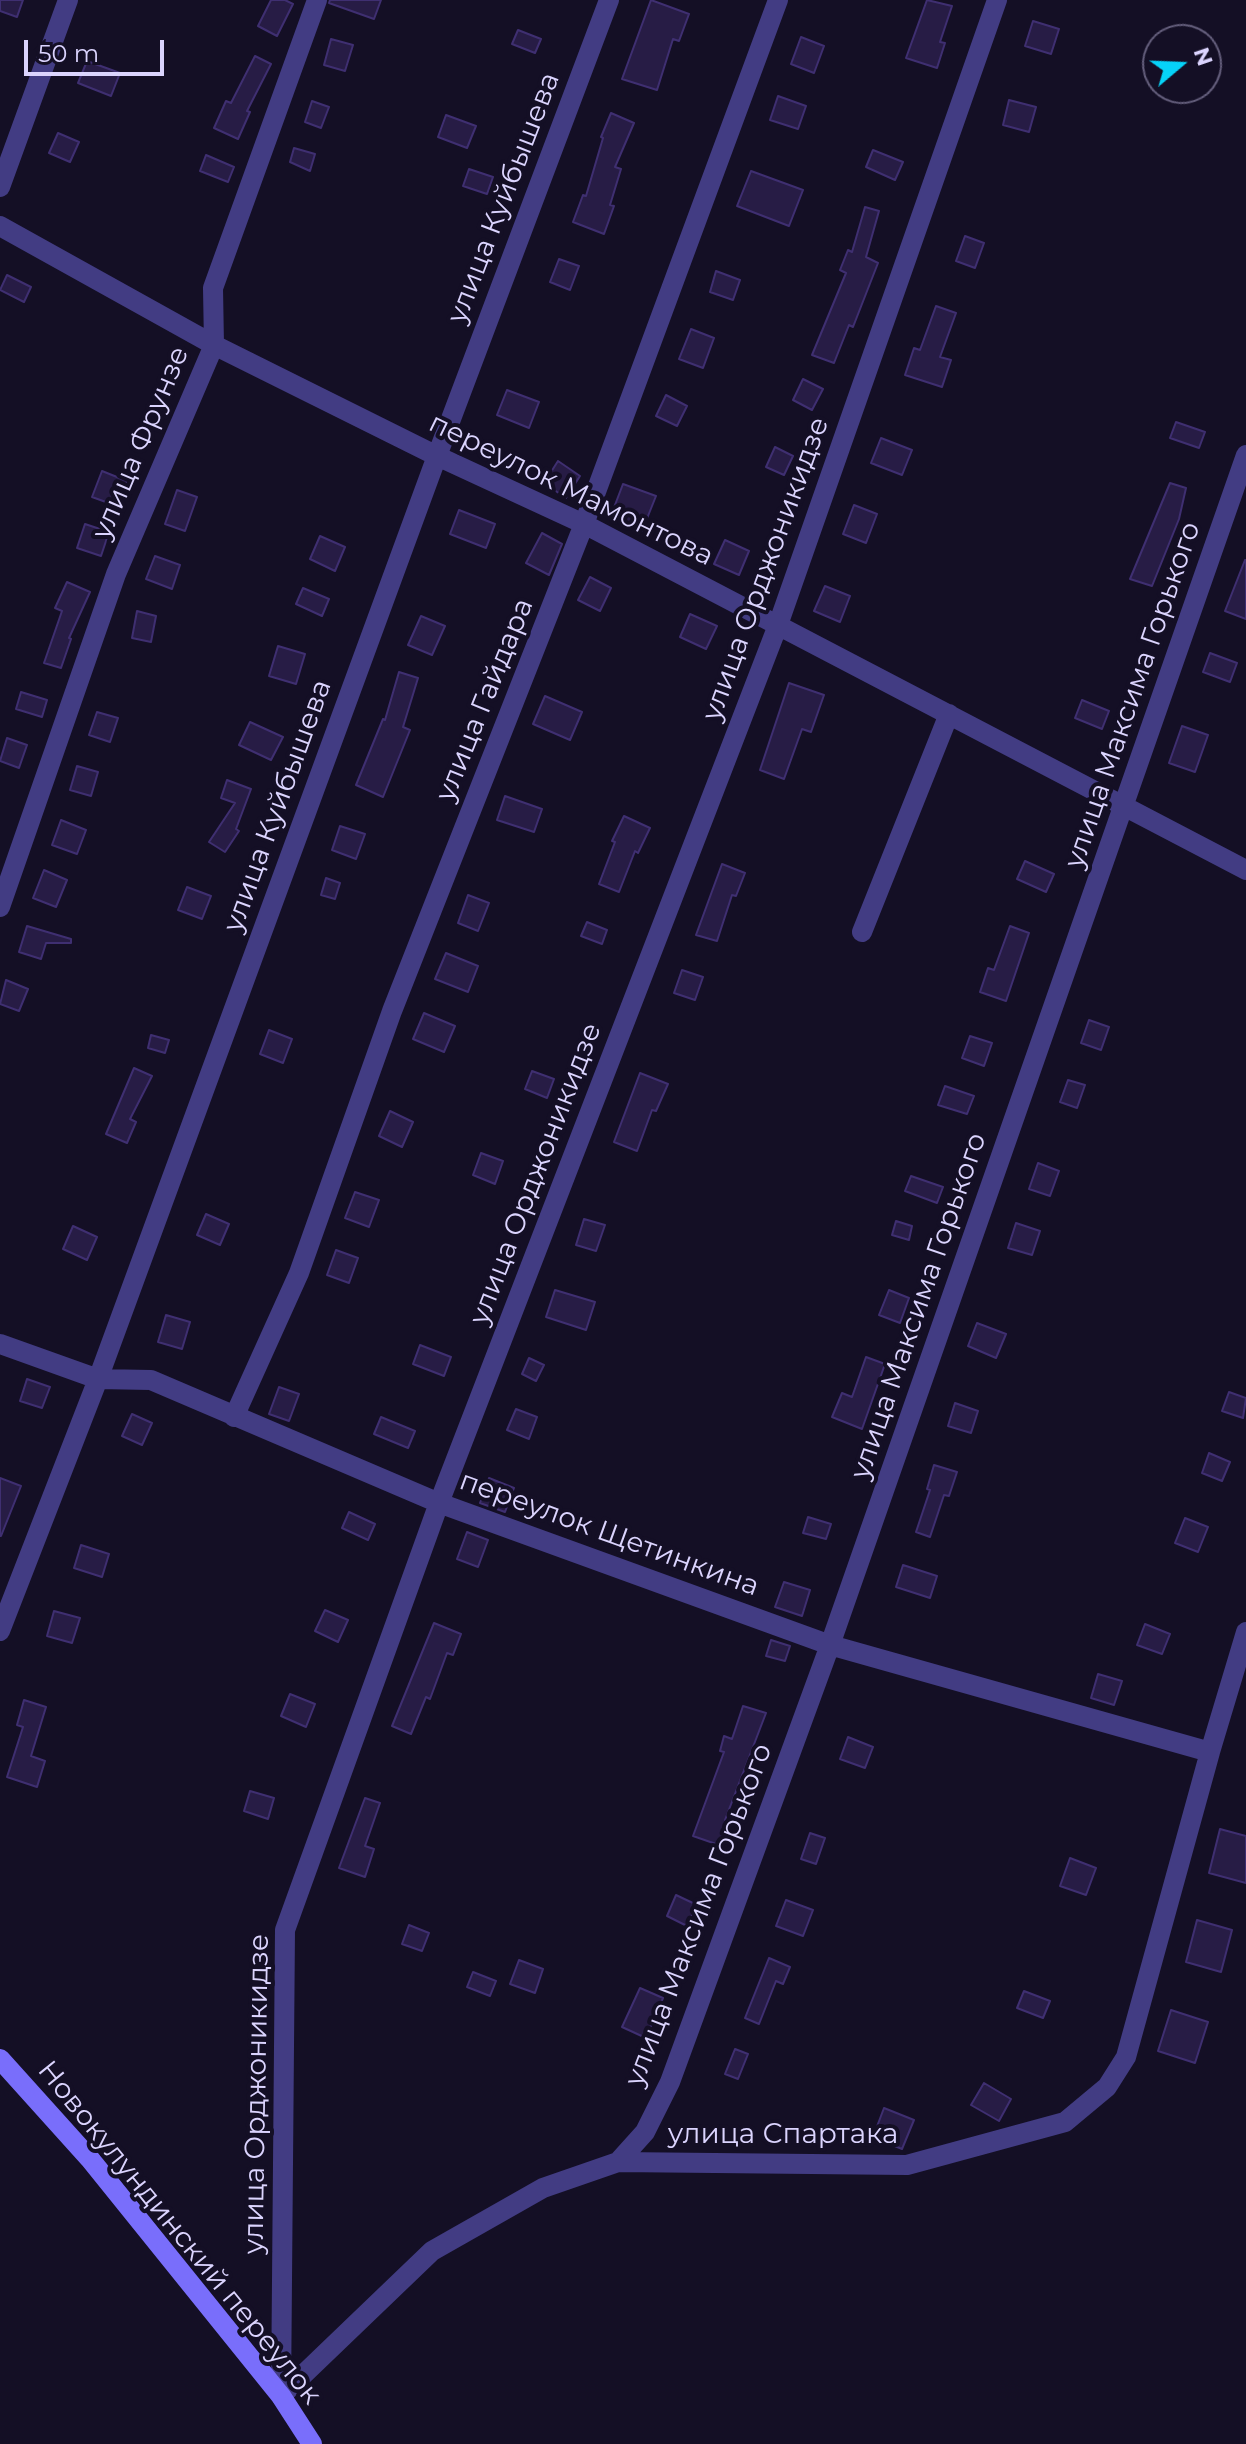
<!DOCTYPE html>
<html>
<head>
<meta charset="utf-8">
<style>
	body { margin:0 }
	#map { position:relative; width:1246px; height:2444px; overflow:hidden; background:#140f25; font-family:Montserrat,sans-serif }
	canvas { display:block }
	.north { position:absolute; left:1142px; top:24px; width:80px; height:80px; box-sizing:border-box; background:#140f25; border:2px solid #645e7c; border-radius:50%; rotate:71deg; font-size:22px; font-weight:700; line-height:32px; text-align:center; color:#dbd4fe }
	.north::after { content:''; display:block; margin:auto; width:28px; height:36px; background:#06d3f8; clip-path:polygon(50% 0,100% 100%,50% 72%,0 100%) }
	.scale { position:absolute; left:24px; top:40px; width:140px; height:36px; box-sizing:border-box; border:4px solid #dbd4fe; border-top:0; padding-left:10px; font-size:24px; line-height:28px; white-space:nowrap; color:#dbd4fe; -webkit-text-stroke:6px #140f25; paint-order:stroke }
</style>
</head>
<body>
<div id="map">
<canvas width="1246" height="2444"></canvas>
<div class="north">N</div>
<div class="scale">50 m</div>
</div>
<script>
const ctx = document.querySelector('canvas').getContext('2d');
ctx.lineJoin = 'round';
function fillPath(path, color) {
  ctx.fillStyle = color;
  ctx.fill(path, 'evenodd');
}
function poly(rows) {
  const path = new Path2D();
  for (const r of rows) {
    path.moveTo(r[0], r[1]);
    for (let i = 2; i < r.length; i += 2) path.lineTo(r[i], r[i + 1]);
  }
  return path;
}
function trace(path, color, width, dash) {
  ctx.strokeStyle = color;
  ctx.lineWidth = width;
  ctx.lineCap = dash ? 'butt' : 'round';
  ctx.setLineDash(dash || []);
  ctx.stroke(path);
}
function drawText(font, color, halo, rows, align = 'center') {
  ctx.font = font + ' Montserrat,sans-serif';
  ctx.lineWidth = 8;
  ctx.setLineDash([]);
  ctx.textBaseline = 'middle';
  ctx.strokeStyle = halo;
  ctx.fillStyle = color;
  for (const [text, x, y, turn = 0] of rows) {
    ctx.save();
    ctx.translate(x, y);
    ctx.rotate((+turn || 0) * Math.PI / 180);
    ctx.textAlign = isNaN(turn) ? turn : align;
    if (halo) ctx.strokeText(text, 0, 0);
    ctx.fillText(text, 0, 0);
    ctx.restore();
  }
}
const building = poly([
	[0,0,23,0,17,17,0,11,0,0],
	[271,0,285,0,293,4,277,36,258,26,271,0],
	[330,0,381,0,374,19,329,3,330,0],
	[651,0,689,14,679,41,673,39,657,90,622,79,651,0],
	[927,0,952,6,940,42,945,43,937,68,906,58,927,0],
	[1033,21,1059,29,1051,54,1025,46,1033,21],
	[518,30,541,39,535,53,512,44,518,30],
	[801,37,824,46,814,73,791,64,801,37],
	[331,39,353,45,345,71,324,65,331,39],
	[255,56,271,64,247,111,250,112,238,139,214,128,226,101,231,103,255,56],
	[87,61,120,73,111,96,78,83,87,61],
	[778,96,806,106,798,129,770,120,778,96],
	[1009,100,1036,107,1029,132,1003,125,1009,100],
	[312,101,329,107,321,128,305,122,312,101],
	[611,113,634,123,615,167,621,169,610,205,614,206,604,234,573,222,583,195,586,196,603,138,601,137,611,113],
	[446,115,476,126,467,148,438,137,446,115],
	[58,133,79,142,70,162,49,153,58,133],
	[294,148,315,154,310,171,290,162,294,148],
	[873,150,903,162,895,180,866,167,873,150],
	[206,155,234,167,228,182,200,171,206,155],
	[469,169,493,177,487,194,463,186,469,169],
	[751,171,803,190,789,226,737,206,751,171],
	[865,207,879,211,866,257,878,263,853,327,849,325,834,363,812,355,846,273,840,270,848,250,852,252,865,207],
	[965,236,984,243,975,268,956,261,965,236],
	[559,259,579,266,570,290,550,282,559,259],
	[716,271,740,280,733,300,710,292,716,271],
	[7,275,31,287,24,302,0,290,7,275],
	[936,306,956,313,940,357,951,360,942,387,905,375,914,348,920,350,936,306],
	[691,329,714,338,703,368,679,359,691,329],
	[803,379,823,389,812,410,793,400,803,379],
	[507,390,539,402,529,428,497,415,507,390],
	[666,395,687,406,677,426,656,416,666,395],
	[1176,422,1205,432,1199,448,1170,438,1176,422],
	[881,438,912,450,902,475,871,463,881,438],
	[775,447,793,456,784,475,766,467,775,447],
	[558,461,580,476,566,498,544,483,558,461],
	[102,471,127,481,117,506,92,497,102,471],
	[1170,483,1186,488,1179,519,1152,586,1130,579,1170,483],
	[623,484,656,496,642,531,610,518,623,484],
	[177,490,197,497,185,531,165,524,177,490],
	[854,505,877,514,866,543,843,534,854,505],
	[459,510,495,524,486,548,450,534,459,510],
	[85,524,109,532,101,556,77,548,85,524],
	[542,533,562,544,549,575,526,563,542,533],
	[320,536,345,547,335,571,310,559,320,536],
	[725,540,749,551,739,575,714,564,725,540],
	[155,556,180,565,172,589,146,579,155,556],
	[1245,560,1246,560,1246,619,1225,611,1245,560],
	[590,577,611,588,600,611,578,600,590,577],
	[67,582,90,592,69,638,71,639,61,668,44,663,62,611,55,608,67,582],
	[825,586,850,596,840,622,814,611,825,586],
	[303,588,329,599,322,616,296,604,303,588],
	[137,611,156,616,151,642,132,638,137,611],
	[690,614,717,626,706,649,680,637,690,614],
	[421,616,445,626,432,655,408,645,421,616],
	[278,646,305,654,296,684,269,676,278,646],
	[1210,653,1237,663,1230,682,1203,672,1210,653],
	[399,672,418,678,403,727,410,730,383,797,356,785,383,719,385,720,399,672],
	[789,683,824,695,811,732,802,729,784,779,760,770,789,683],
	[21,692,47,700,42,717,16,709,21,692],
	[545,696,582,712,570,740,533,724,545,696],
	[1082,700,1109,711,1102,729,1075,718,1082,700],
	[97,712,118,718,110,742,89,735,97,712],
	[250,722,283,737,271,760,239,745,250,722],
	[1182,726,1208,735,1195,772,1169,763,1182,726],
	[7,738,27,745,19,768,0,761,7,738],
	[77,766,98,772,91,796,70,790,77,766],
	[227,780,251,789,236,829,239,831,225,852,209,842,235,803,221,798,227,780],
	[505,796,542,809,534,832,497,820,505,796],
	[624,816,650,828,638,853,635,851,619,892,599,884,615,842,612,841,624,816],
	[61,820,86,830,77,854,52,845,61,820],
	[340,826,365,834,356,859,332,850,340,826],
	[1025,861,1054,874,1046,892,1017,879,1025,861],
	[722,864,745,873,736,896,732,895,717,941,696,935,722,864],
	[44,870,67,880,56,907,33,898,44,870],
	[326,878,340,883,335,899,321,895,326,878],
	[187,887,211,896,202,919,178,910,187,887],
	[468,895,489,903,478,931,458,923,468,895],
	[587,922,607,930,602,944,581,936,587,922],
	[27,926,71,939,71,943,46,943,41,959,19,952,27,926],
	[1010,926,1029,933,1006,1001,980,992,988,968,994,970,1010,926],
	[446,953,478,966,468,992,435,979,446,953],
	[682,970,703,977,695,1000,674,993,682,970],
	[6,980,28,989,19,1011,0,1004,6,980],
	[424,1013,455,1026,444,1052,413,1039,424,1013],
	[1089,1020,1109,1027,1101,1050,1081,1043,1089,1020],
	[269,1030,292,1039,283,1063,260,1054,269,1030],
	[151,1035,169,1040,165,1053,148,1048,151,1035],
	[970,1036,992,1043,984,1066,962,1058,970,1036],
	[134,1068,152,1076,130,1119,136,1122,127,1143,106,1134,134,1068],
	[532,1071,554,1079,547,1098,525,1089,532,1071],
	[640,1073,668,1084,656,1111,652,1110,637,1151,614,1142,640,1073],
	[1068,1080,1085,1085,1077,1108,1060,1102,1068,1080],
	[945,1086,974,1096,967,1114,938,1105,945,1086],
	[390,1111,413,1122,402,1147,379,1136,390,1111],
	[481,1153,503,1161,495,1184,473,1175,481,1153],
	[1038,1163,1059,1171,1050,1196,1029,1189,1038,1163],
	[911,1176,943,1187,937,1203,905,1191,911,1176],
	[355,1192,379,1200,369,1227,345,1218,355,1192],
	[206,1214,229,1224,220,1245,197,1235,206,1214],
	[584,1219,605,1225,596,1251,576,1245,584,1219],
	[896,1221,912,1226,909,1240,892,1235,896,1221],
	[1016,1223,1040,1231,1032,1255,1008,1248,1016,1223],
	[73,1226,97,1237,87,1260,63,1249,73,1226],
	[336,1250,358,1258,349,1283,327,1275,336,1250],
	[555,1290,595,1302,586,1330,546,1317,555,1290],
	[889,1290,909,1298,900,1323,879,1315,889,1290],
	[166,1315,190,1322,182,1349,158,1342,166,1315],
	[977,1323,1006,1334,996,1358,968,1346,977,1323],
	[420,1345,451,1357,444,1376,413,1364,420,1345],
	[866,1357,885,1364,862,1429,832,1417,842,1393,852,1397,866,1357],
	[529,1358,544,1365,536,1381,522,1374,529,1358],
	[27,1379,50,1387,42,1408,20,1401,27,1379],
	[279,1387,299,1394,289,1421,269,1414,279,1387],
	[1229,1392,1246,1398,1243,1418,1222,1411,1229,1392],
	[955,1403,978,1411,971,1433,948,1426,955,1403],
	[516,1409,537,1417,529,1439,507,1430,516,1409],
	[132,1414,152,1423,142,1445,122,1436,132,1414],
	[381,1417,415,1431,408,1448,374,1434,381,1417],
	[1209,1453,1230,1462,1222,1481,1202,1473,1209,1453],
	[934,1465,957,1472,949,1496,944,1495,930,1537,916,1532,930,1490,927,1489,934,1465],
	[0,1478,21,1486,1,1536,0,1536,0,1478],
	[489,1478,514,1488,505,1512,480,1503,489,1478],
	[349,1512,375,1524,368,1540,342,1528,349,1512],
	[808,1517,831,1524,826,1539,803,1533,808,1517],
	[1185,1518,1208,1527,1198,1552,1175,1543,1185,1518],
	[467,1532,488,1540,478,1567,457,1559,467,1532],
	[81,1545,109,1554,102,1577,74,1568,81,1545],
	[903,1565,937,1576,930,1598,896,1587,903,1565],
	[784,1582,810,1590,802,1616,775,1607,784,1582],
	[325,1610,348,1620,338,1642,315,1631,325,1610],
	[54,1611,80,1618,72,1643,47,1636,54,1611],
	[434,1623,461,1634,453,1655,447,1653,430,1699,426,1697,411,1734,392,1726,434,1623],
	[1145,1624,1170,1634,1162,1654,1137,1645,1145,1624],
	[771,1640,790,1646,785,1661,766,1656,771,1640],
	[1098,1674,1122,1681,1114,1705,1091,1698,1098,1674],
	[290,1694,315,1704,306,1727,281,1716,290,1694],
	[24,1700,46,1707,31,1756,45,1761,37,1787,7,1777,23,1727,17,1725,24,1700],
	[743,1706,766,1713,725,1820,727,1820,719,1845,693,1836,724,1752,720,1751,724,1736,732,1739,743,1706],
	[848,1737,873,1747,865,1768,840,1759,848,1737],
	[250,1791,274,1798,268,1819,244,1811,250,1791],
	[365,1798,380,1803,365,1846,374,1849,365,1877,339,1868,365,1798],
	[1220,1829,1246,1836,1246,1883,1209,1873,1220,1829],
	[810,1833,825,1838,816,1864,801,1859,810,1833],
	[1070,1858,1096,1868,1086,1895,1060,1886,1070,1858],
	[676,1895,697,1905,687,1926,667,1916,676,1895],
	[786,1900,813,1910,803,1936,776,1926,786,1900],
	[1197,1920,1232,1930,1221,1972,1186,1962,1197,1920],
	[409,1925,429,1933,422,1951,402,1944,409,1925],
	[769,1958,790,1967,783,1984,776,1981,759,2024,745,2018,769,1958],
	[519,1960,543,1969,535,1993,510,1984,519,1960],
	[473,1972,496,1981,490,1996,467,1987,473,1972],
	[640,1988,663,1998,646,2038,622,2027,640,1988],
	[1024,1991,1050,2001,1043,2018,1017,2008,1024,1991],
	[1171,2010,1208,2022,1195,2063,1158,2051,1171,2010],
	[735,2049,748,2054,738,2079,725,2074,735,2049],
	[984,2083,1011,2099,999,2121,971,2105,984,2083],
	[884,2108,914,2120,902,2149,873,2137,884,2108]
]);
fillPath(building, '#271c45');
trace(building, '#3f2f71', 2);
trace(poly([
	[0,187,68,0],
	[0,226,214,345,437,456,584,524,1246,870],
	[0,907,116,574,214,345,213,288,317,0],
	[862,932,949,714],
	[0,1344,98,1379,151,1380,439,1503,830,1645,1210,1752],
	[234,1417,299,1273,392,1011,584,524,778,0],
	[0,1631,98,1379,437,456,609,0],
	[618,2162,645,2132,670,2082,830,1645,1246,455],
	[281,2396,285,1930,439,1503,778,625,997,0],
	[281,2396,432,2251,543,2188,618,2162,907,2165,1065,2122,1107,2087,1126,2057,1210,1752,1246,1632]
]), '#423c83', 20);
trace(poly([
	[0,2059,90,2159,281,2396,312,2444]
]), '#796efb', 20);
drawText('28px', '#dbd4fe', '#140f25', [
	["улица Куйбышева",504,198,-69],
	["улица Фрунзе",141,443,-67],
	["переулок Мамонтова",571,490,26],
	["улица Орджоникидзе",766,569,-70],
	["улица Максима Горького",1133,695,-71],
	["улица Гайдара",485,700,-68],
	["улица Куйбышева",278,806,-70],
	["улица Орджоникидзе",536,1174,-69],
	["улица Максима Горького",919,1306,-71],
	["переулок Щетинкина",609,1534,20],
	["улица Максима Горького",699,1915,-69],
	["улица Орджоникидзе",257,2094,-89],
	["улица Спартака",783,2135],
	["Новокулундинский переулок",179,2233,51]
]);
</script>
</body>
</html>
